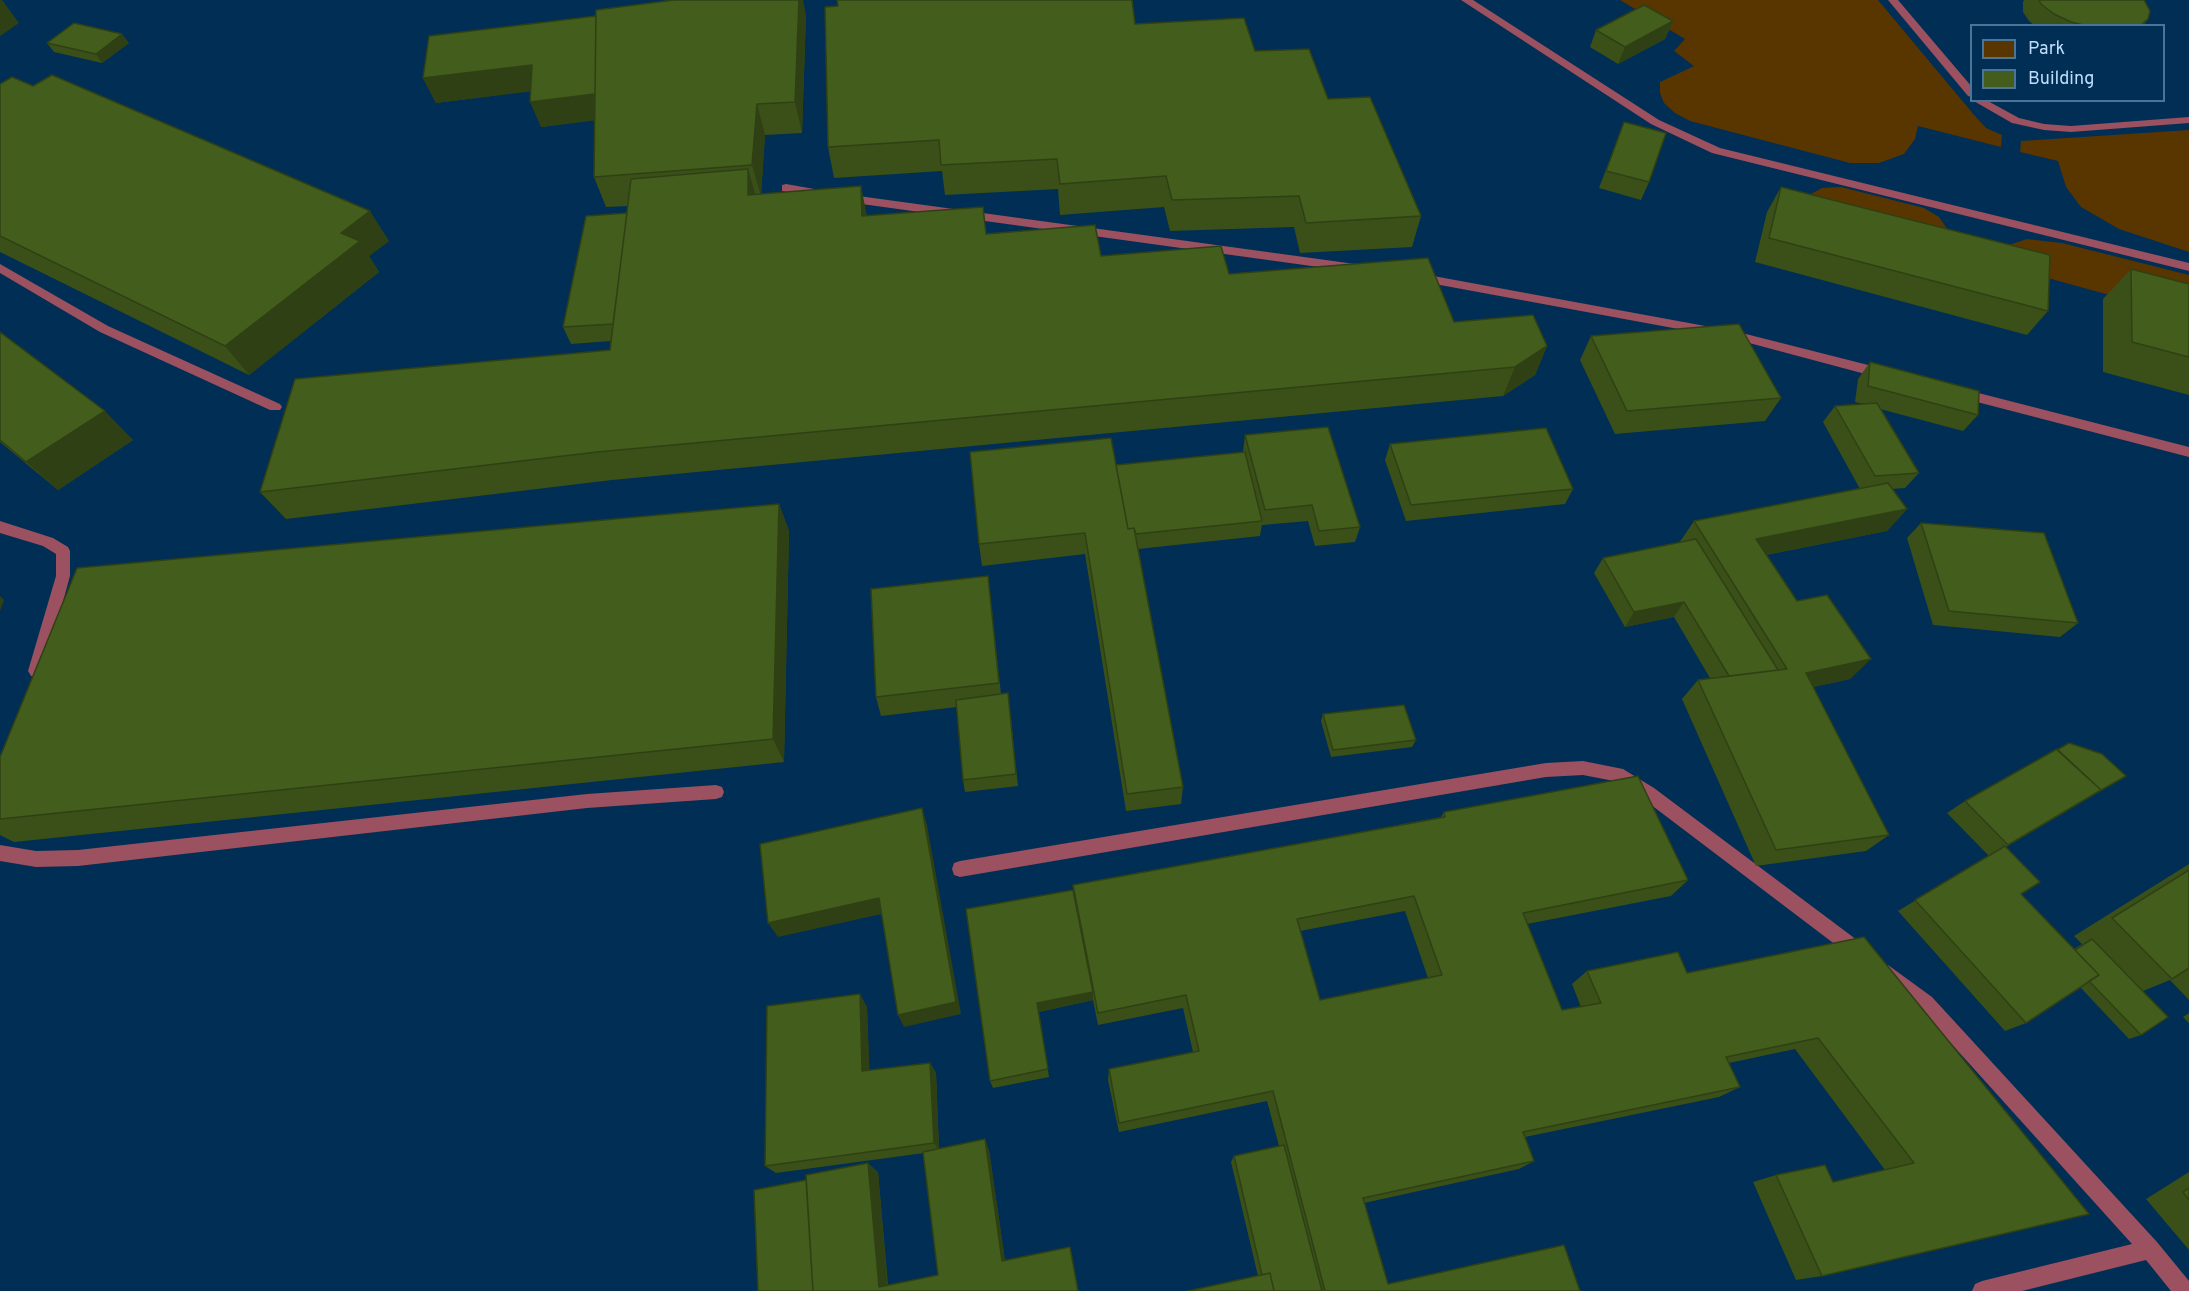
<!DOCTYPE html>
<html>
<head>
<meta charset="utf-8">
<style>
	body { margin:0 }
	#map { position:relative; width:2189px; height:1291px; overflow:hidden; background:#002e54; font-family:Overpass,sans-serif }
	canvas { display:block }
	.legend { position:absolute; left:1970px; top:24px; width:195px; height:78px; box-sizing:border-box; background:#002e54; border:2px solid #4c7497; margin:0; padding:8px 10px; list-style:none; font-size:18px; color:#bfddfb }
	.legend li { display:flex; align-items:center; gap:12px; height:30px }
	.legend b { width:30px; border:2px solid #4c7497 }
</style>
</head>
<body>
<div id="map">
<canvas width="2189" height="1291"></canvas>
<ul class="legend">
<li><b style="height:16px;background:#593500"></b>Park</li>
<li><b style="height:16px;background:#435d1c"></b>Building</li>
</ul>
</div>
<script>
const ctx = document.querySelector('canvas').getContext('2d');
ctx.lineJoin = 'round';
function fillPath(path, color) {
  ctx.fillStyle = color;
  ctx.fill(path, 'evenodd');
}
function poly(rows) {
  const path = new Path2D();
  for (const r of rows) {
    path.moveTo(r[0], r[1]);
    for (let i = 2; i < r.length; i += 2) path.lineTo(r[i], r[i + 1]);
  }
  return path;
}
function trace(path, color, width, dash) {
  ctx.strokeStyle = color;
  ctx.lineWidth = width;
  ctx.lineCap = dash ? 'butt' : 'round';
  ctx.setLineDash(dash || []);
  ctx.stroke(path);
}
fillPath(poly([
	[1620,0,1878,0,1975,116,1986,128,2002,135,2001,147,1918,126,1915,139,1904,154,1879,163,1850,163,1690,121,1675,113,1664,103,1660,93,1660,82,1694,66,1674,51,1685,39],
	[2189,130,2189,252,2119,229,2081,207,2066,187,2058,161,2020,152,2021,141],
	[1841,187,1924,208,1939,217,1955,240,1800,200,1822,188],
	[2027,239,2062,243,2189,275,2189,317,1997,264,2003,247]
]), '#593500');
fillPath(poly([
	[1461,0,1473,0,1659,120,1720,148,2189,263,2189,271,1712,153,1651,124,1461,0],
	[1888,0,1898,0,1972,87,1972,97,1968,96,1888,0],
	[1972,100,1986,100,2019,118,2044,124,2071,126,2189,117,2189,123,2071,132,2044,130,2012,123,1972,100],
	[786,184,820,190,826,194,820,198,782,191,782,185,786,184],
	[844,194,1355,264,1361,268,1355,272,840,201,838,198,844,194],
	[0,264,108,326,280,404,282,407,280,410,270,410,100,332,0,273,0,264],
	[1417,273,1738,332,1884,369,1890,374,1884,379,1738,340,1413,280,1411,277,1417,273],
	[1959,388,2189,447,2189,457,1954,396,1952,393,1954,390,1959,388],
	[0,521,53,538,68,547,70,551,70,576,44,671,41,676,36,678,31,676,28,671,56,576,56,554,43,546,0,533,0,521],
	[1583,761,1623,769,1654,788,1865,946,1868,952,1865,958,1859,961,1853,958,1642,798,1614,781,1583,775,1546,777,960,877,954,875,952,869,954,863,960,861,1546,763,1583,761],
	[716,785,722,787,724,792,722,797,716,799,587,808,78,866,36,867,0,861,0,845,36,851,78,850,587,794,716,785],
	[1888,965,1932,997,2157,1242,2189,1281,2189,1291,2171,1291,2146,1260,2022,1291,1972,1291,1975,1284,1982,1281,2132,1244,1920,1009,1882,980,1879,974,1882,968,1888,965]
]), '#9b515f');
fillPath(poly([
	[2024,0,2144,0,2148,19,2143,26,2035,26,2029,21,2023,12,2023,2],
	[806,15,802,133,765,135,761,194,867,216,986,234,1101,256,1229,274,1454,322,1547,346,1535,375,1503,396,612,480,286,519,260,492,610,350,611,341,571,344,563,327,627,213,628,206,606,207,594,177,594,120,541,127,530,91,436,103,423,78],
	[1673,21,1665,39,1618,64,1590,47,1596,30],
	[1135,24,1255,51,1328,99,1421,216,1412,247,1300,253,1294,227,1170,231,1164,207,1060,215,1058,189,945,195,942,171,834,178,828,147],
	[47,43,129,43,102,63,54,52],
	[0,84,389,241,369,256,379,272,249,375,0,252],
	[1624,122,1649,182,1641,200,1599,188],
	[1781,187,2048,311,2027,335,1755,262,1767,212],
	[2131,269,2189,284,2189,395,2103,372,2103,299],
	[0,332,133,440,58,490,0,442],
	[1591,336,1781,398,1765,421,1615,434,1580,360],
	[1870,362,1978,415,1963,431,1880,409,1919,473,1905,488,1892,489,1907,509,1887,531,1766,555,1797,601,1850,679,1813,687,1889,835,1866,851,1756,866,1682,699,1698,680,1710,678,1674,617,1625,627,1594,573,1603,558,1679,543,1694,521,1860,489,1823,422,1835,406,1864,404,1855,402,1858,379],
	[1245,435,1360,527,1355,542,1315,546,1308,521,1262,525,1262,524,1260,536,1138,549,1183,787,1181,804,1126,811,1085,554,982,566,979,544,1116,465,1243,452],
	[1390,444,1573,489,1565,504,1406,521,1385,460],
	[779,504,789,531,784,762,14,842,0,835,0,819],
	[1921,523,2078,623,2060,637,1933,625,1907,538],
	[988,576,1001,694,1008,693,1018,786,965,792,963,780,957,707,881,716,876,697],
	[1323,714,1416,740,1412,747,1331,757,1321,721],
	[2126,776,2006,847,2021,894,2074,949,2082,944,2074,936,2189,864,2189,1000,2170,980,2143,991,2141,1035,2129,1039,2080,987,2026,1023,2005,1031,1898,911,1989,856,1947,813,1965,801],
	[1444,812,1688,880,1671,896,1527,924,1562,1010,1581,1007,1572,984,1587,971,1687,973,1864,937,2089,1214,1822,1276,1796,1280,1753,1182,1776,1175,1833,1182,1885,1170,1795,1049,1729,1063,1740,1087,1719,1097,1525,1137,1534,1161,1519,1169,1364,1203,1388,1284,1580,1291,1188,1291,1258,1276,1231,1162,1234,1156,1279,1146,1267,1101,1119,1132,1108,1080,1109,1069,1193,1052,1183,1008,1098,1025,1093,1000,1039,1012,1049,1077,993,1088,990,1081,1073,890,1073,885,1441,817],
	[1405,911,1428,978,1320,1000,1300,931],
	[867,1007,869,1070,930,1063,936,1073,939,1148,989,1150,1005,1261,1078,1291,758,1291,878,1172,888,1285,938,1275,924,1153,776,1173,765,1166],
	[2189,1013,2189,1023,2183,1017],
	[2189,1172,2189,1250,2146,1199]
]), '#3a5018');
fillPath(poly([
	[0,0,2,0,19,23,0,36],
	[799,0,803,0,806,15,802,133,795,102],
	[1673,21,1665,39,1618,64,1625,47],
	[122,34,129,43,102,63,96,54],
	[532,65,542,90,436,103,423,78],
	[597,94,607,119,541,127,530,102],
	[757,104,765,135,761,196,752,165],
	[748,169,757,200,748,195],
	[861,186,867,216,862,216],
	[370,211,389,241,369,256,379,272,249,375,225,346,341,233],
	[1547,346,1535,375,1503,396,1515,367],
	[105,411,133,440,58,490,26,462],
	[779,504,789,531,784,762,773,739],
	[1907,509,1887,531,1739,560,1756,539],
	[0,596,4,600,0,611],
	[1684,602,1674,617,1625,627,1634,612],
	[1871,659,1850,679,1786,693,1806,673],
	[922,808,927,825,961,1014,904,1027,898,1015],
	[879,898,886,913,778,937,768,923],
	[1093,992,1093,1000,1038,1012,1037,1003],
	[860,994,867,1007,870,1081,862,1071],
	[930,1063,936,1073,939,1151,934,1143],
	[985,1139,989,1150,1006,1267,1002,1261],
	[868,1163,878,1172,888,1291,879,1287]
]), '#2f4114');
const building = poly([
	[674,0,799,0,795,102,757,104,752,165,594,177,596,10,674,0],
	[837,0,1132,0,1135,24,1244,18,1255,51,1309,49,1328,99,1370,97,1421,216,1306,223,1299,196,1172,200,1166,176,1060,184,1057,159,941,165,939,140,828,147,825,7,838,6,837,0],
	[2039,0,2144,0,2150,11,2148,19,2140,26,2087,26,2071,22,2054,14,2041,4,2039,0],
	[1644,5,1673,21,1625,47,1596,30,1644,5],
	[596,16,595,94,530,102,532,65,423,78,429,36,596,16],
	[74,23,122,34,96,54,47,43,74,23],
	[52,75,370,211,341,233,360,241,225,346,0,236,0,84,12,77,33,86,52,75],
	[1624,122,1666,133,1649,182,1606,171,1624,122],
	[748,169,748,195,861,186,862,216,983,207,986,234,1095,225,1101,256,1221,246,1229,274,1428,258,1454,322,1533,315,1547,346,1515,367,597,452,260,492,295,379,610,350,631,179,748,169],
	[1781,187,2050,255,2048,311,1769,238,1781,187],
	[627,213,613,324,563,327,586,216,627,213],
	[2131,269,2189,284,2189,357,2132,342,2131,269],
	[1739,324,1781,398,1627,411,1591,336,1739,324],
	[0,332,105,411,26,462,0,440,0,332],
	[1870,362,1979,391,1978,415,1868,386,1870,362],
	[1877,403,1919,473,1875,476,1835,406,1877,403],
	[1328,427,1360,527,1319,531,1312,505,1265,510,1245,435,1328,427],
	[1546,428,1573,489,1411,505,1390,444,1546,428],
	[1111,438,1128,529,1134,528,1183,787,1127,794,1085,533,979,544,970,452,1111,438],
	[1245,452,1262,521,1136,534,1134,528,1128,529,1116,465,1245,452],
	[1888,483,1907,509,1756,539,1797,601,1827,595,1871,659,1806,673,1889,835,1776,850,1698,680,1787,669,1694,521,1888,483],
	[779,504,773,739,0,819,0,757,77,568,779,504],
	[1921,523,2044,533,2078,623,1949,611,1921,523],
	[1696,539,1778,670,1729,676,1684,602,1634,612,1603,558,1696,539],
	[988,576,999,683,876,697,871,589,988,576],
	[1008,693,1016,774,963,780,956,700,1008,693],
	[1404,705,1416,740,1333,750,1323,714,1404,705],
	[2069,743,2102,754,2126,776,2091,796,2101,790,2057,750,2069,743],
	[2057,749,2101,790,2008,845,1965,801,2057,749],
	[1638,776,1688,880,1523,913,1562,1010,1601,1003,1587,971,1678,952,1687,973,1864,937,2089,1214,1822,1276,1776,1175,1825,1165,1833,1182,1914,1163,1818,1038,1726,1057,1740,1087,1523,1132,1534,1161,1363,1198,1388,1284,1564,1245,1580,1291,1325,1291,1273,1091,1119,1123,1109,1069,1199,1051,1186,995,1098,1013,1073,885,1445,817,1444,812,1638,776],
	[1414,896,1442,975,1320,1000,1297,919,1414,896],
	[922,808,956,1002,898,1015,879,898,768,923,760,844,922,808],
	[2005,846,2040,882,2021,894,2099,975,2026,1023,1915,900,2005,846],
	[2189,870,2189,968,2172,979,2112,918,2189,870],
	[1073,890,1093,992,1037,1003,1048,1069,990,1081,966,909,1073,890],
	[2092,939,2168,1017,2141,1035,2089,981,2099,975,2075,950,2092,939],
	[860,994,862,1071,930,1063,934,1143,765,1166,767,1006,860,994],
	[985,1139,1002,1261,1070,1247,1078,1291,813,1291,806,1175,868,1163,879,1287,938,1275,923,1152,985,1139],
	[1284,1145,1322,1291,1274,1291,1270,1273,1262,1275,1234,1156,1284,1145],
	[806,1180,813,1291,758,1291,754,1190,806,1180],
	[2189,1188,2189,1200,2183,1192,2189,1188],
	[1270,1273,1274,1291,1188,1291,1270,1273]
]);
fillPath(building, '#435d1c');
trace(building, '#2f4114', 1.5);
</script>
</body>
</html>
